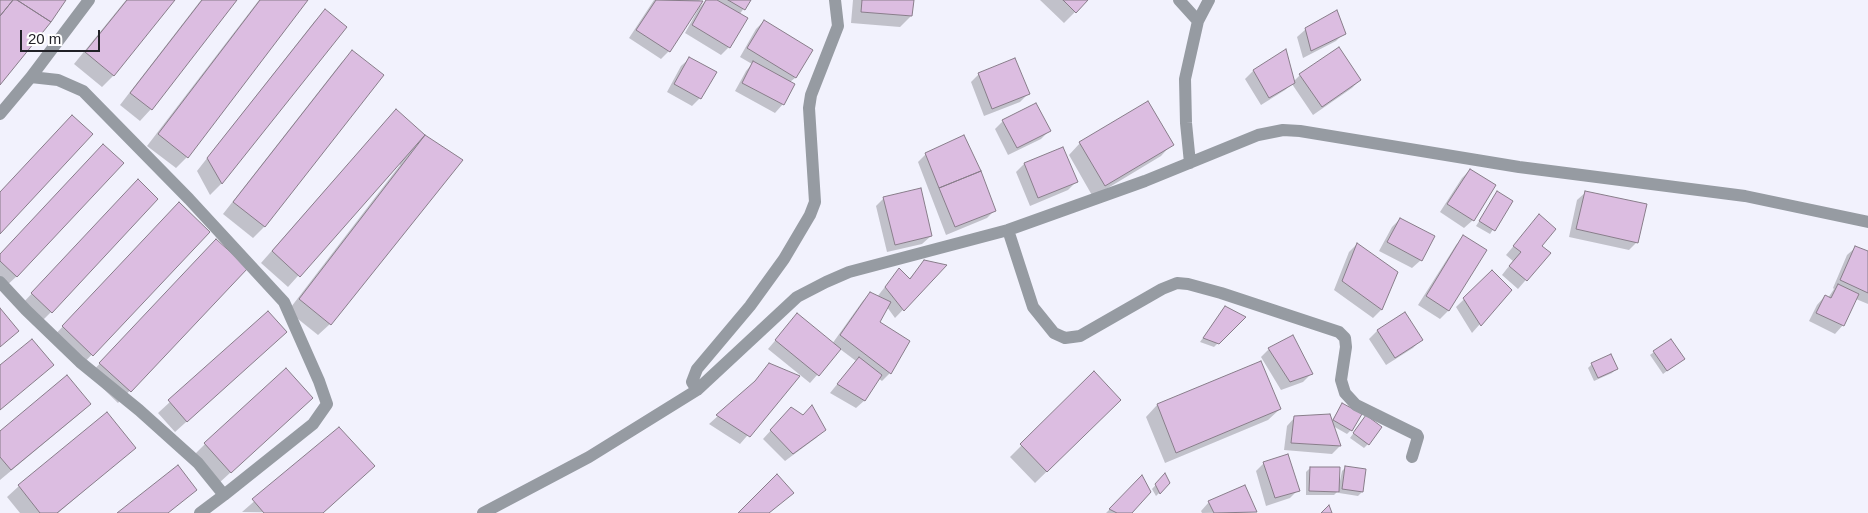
<!DOCTYPE html>
<html>
<head>
<meta charset="utf-8">
<style>
	body { margin:0 }
	#map { position:relative; width:1868px; height:513px; overflow:hidden; background:#f2f2fd; font-family:Helvetica,sans-serif }
	canvas { display:block }
	.scale { position:absolute; left:20px; top:30px; width:80px; height:22px; box-sizing:border-box; border:2px solid #212127; border-top:0; padding-left:6px; font-size:15px; line-height:18px; white-space:nowrap; color:#212127; -webkit-text-stroke:4px #fff; paint-order:stroke }
</style>
</head>
<body>
<div id="map">
<canvas width="1868" height="513"></canvas>
<div class="scale">20 m</div>
</div>
<script>
const ctx = document.querySelector('canvas').getContext('2d');
ctx.lineJoin = 'round';
function fillPath(path, color) {
  ctx.fillStyle = color;
  ctx.fill(path, 'evenodd');
}
function poly(rows) {
  const path = new Path2D();
  for (const r of rows) {
    path.moveTo(r[0], r[1]);
    for (let i = 2; i < r.length; i += 2) path.lineTo(r[i], r[i + 1]);
  }
  return path;
}
function trace(path, color, width, dash) {
  ctx.strokeStyle = color;
  ctx.lineWidth = width;
  ctx.lineCap = dash ? 'butt' : 'round';
  ctx.setLineDash(dash || []);
  ctx.stroke(path);
}
fillPath(poly([
	[126,0,174,0,113,76,102,87,74,64],
	[201,0,236,0,151,109,140,121,120,105],
	[259,0,307,0,187,157,176,168,147,146],
	[654,0,699,0,701,1,699,8,706,0,750,0,739,15,729,47,721,55,685,33,699,8,698,7,669,51,661,59,629,38],
	[853,0,913,0,911,16,900,27,851,23],
	[1040,0,1087,0,1064,23],
	[325,11,345,27,221,184,210,195,197,171,314,22],
	[764,21,795,78,790,82,794,84,783,104,775,113,735,91,746,71,752,64,740,57,756,29],
	[1306,29,1344,33,1336,41,1303,58,1297,37],
	[1339,49,1360,80,1352,88,1313,115,1292,84,1285,90,1261,105,1245,79,1253,71,1285,51,1293,82,1300,75],
	[352,52,382,76,264,227,253,238,223,214,341,63],
	[690,58,700,98,692,106,667,92,681,66],
	[979,74,1028,94,1020,102,984,116,971,82],
	[1003,121,1049,131,1041,139,1008,155,995,129],
	[385,122,424,136,461,161,330,324,318,335,288,311,400,165,399,163,288,287,261,263],
	[1080,143,1172,144,1161,156,1093,197,1069,155],
	[1063,148,1076,182,1068,190,1030,206,1016,172,1024,164],
	[926,154,995,210,987,218,946,235,918,162],
	[1470,170,1473,220,1464,228,1440,212,1462,178],
	[127,192,51,312,40,323,21,305],
	[1498,192,1512,201,1490,234,1476,226],
	[1586,192,1637,242,1629,250,1569,237,1577,200],
	[884,198,931,236,922,244,887,252,876,206],
	[167,215,208,232,80,367,51,339],
	[1539,216,1540,246,1549,253,1518,289,1502,275,1513,261,1506,255],
	[1400,219,1421,260,1412,268,1379,251,1392,227],
	[1464,237,1448,311,1440,319,1418,305,1456,245],
	[1357,244,1396,273,1381,310,1373,318,1334,290,1349,252],
	[1856,247,1868,253,1868,304,1856,299,1843,325,1835,334,1809,321,1817,305,1825,296,1828,298,1834,289,1833,288,1847,255],
	[205,252,246,268,118,403,89,375],
	[0,255,17,276,5,287,0,283],
	[924,262,945,266,895,318,887,307,878,322,890,373,882,381,878,378,865,400,856,408,830,393,856,361,840,349,810,383,768,349,797,315,832,344,862,302,870,293,877,297,899,269,909,279],
	[1492,272,1510,290,1472,333,1456,307],
	[1225,307,1244,317,1214,347,1200,342],
	[268,312,274,343,175,432,158,413],
	[1404,314,1421,340,1413,348,1386,365,1369,339,1377,331],
	[1269,349,1311,374,1303,382,1281,390,1261,357],
	[1654,352,1683,359,1663,374,1650,355],
	[1260,363,1280,409,1268,420,1165,463,1146,417,1157,405],
	[1592,364,1616,369,1612,373,1594,381,1588,368],
	[769,365,798,377,740,444,709,424,749,388],
	[1094,373,1120,400,1035,483,1010,457],
	[89,404,78,415,0,480,0,432],
	[1342,404,1351,430,1347,434,1333,426,1340,446,1332,454,1284,450,1287,426,1295,417,1331,422],
	[300,409,219,483,194,455,205,444],
	[107,414,134,448,58,513,20,513,7,497,19,486],
	[783,417,824,430,816,438,785,461,763,439],
	[1362,421,1368,444,1364,448,1350,438],
	[338,428,374,466,323,513,242,512],
	[1264,463,1298,490,1290,498,1266,506,1256,471],
	[1346,467,1362,492,1358,496,1339,493,1339,490,1334,495,1306,495,1306,472,1310,468,1340,481,1342,471],
	[1165,475,1169,483,1156,496,1152,489],
	[1142,477,1130,513,1106,513],
	[1209,502,1255,512,1202,513,1201,511]
]), '#0003');
const building = poly([
	[0,0,13,0,0,16,0,0],
	[13,0,17,0,51,22,0,85,0,16,13,0],
	[17,0,66,0,51,22,17,0],
	[127,0,175,0,114,76,85,52,127,0],
	[202,0,237,0,152,110,130,93,202,0],
	[260,0,308,0,188,158,158,134,260,0],
	[656,0,703,1,670,52,636,30,656,0],
	[706,0,717,0,748,18,730,48,692,25,706,0],
	[728,0,751,0,745,10,728,0],
	[862,0,914,0,912,16,861,12,862,0],
	[1063,0,1088,0,1076,13,1063,0],
	[325,9,347,27,222,184,207,158,325,9],
	[1337,10,1346,34,1311,51,1305,28,1337,10],
	[764,20,813,50,796,78,747,48,764,20],
	[1339,47,1361,80,1322,107,1299,74,1339,47],
	[1286,49,1295,83,1269,98,1253,70,1286,49],
	[352,50,384,75,265,227,233,202,352,50],
	[689,57,717,72,701,99,674,84,689,57],
	[1015,58,1030,94,992,109,978,73,1015,58],
	[753,61,795,84,784,105,742,83,753,61],
	[1148,101,1174,145,1105,186,1079,142,1148,101],
	[1036,103,1051,131,1017,148,1002,120,1036,103],
	[396,109,425,135,300,277,272,251,396,109],
	[72,115,93,134,0,234,0,192,72,115],
	[425,135,463,160,331,325,299,299,425,135],
	[964,135,981,171,939,188,925,153,964,135],
	[103,144,124,163,17,277,0,261,0,254,103,144],
	[1063,147,1078,182,1038,198,1024,163,1063,147],
	[1470,169,1496,185,1474,221,1447,204,1470,169],
	[981,171,996,211,955,227,939,188,981,171],
	[138,179,158,199,52,313,31,293,138,179],
	[921,188,932,236,895,245,883,197,921,188],
	[1497,191,1513,201,1495,231,1479,221,1497,191],
	[1585,191,1647,204,1638,243,1576,229,1585,191],
	[179,202,210,232,93,356,62,326,179,202],
	[1539,214,1556,229,1542,246,1551,253,1527,281,1509,266,1521,252,1513,246,1539,214],
	[1400,218,1435,236,1422,261,1387,242,1400,218],
	[1463,235,1487,250,1449,311,1426,296,1463,235],
	[216,239,248,268,131,392,99,363,216,239],
	[1357,243,1398,272,1382,310,1342,281,1357,243],
	[1855,246,1868,251,1868,293,1840,280,1855,246],
	[924,260,947,265,904,311,885,287,899,268,910,279,924,260],
	[1492,270,1512,290,1481,326,1463,298,1492,270],
	[1838,284,1859,294,1844,326,1816,313,1825,295,1831,298,1838,284],
	[870,292,891,302,880,322,910,341,891,374,840,335,870,292],
	[1225,306,1246,317,1219,344,1203,338,1225,306],
	[0,308,19,331,0,347,0,308],
	[268,311,287,332,187,422,168,400,268,311],
	[1405,312,1423,340,1395,358,1377,330,1405,312],
	[797,313,841,349,819,376,775,340,797,313],
	[1293,335,1313,374,1290,382,1268,348,1293,335],
	[32,339,54,365,0,410,0,365,32,339],
	[1671,339,1685,359,1667,371,1653,351,1671,339],
	[1611,354,1618,369,1598,378,1591,363,1611,354],
	[859,357,882,375,865,401,837,384,859,357],
	[1261,361,1281,409,1176,453,1157,404,1261,361],
	[769,363,800,376,750,437,716,415,755,381,769,363],
	[286,368,313,398,231,473,204,443,286,368],
	[1094,371,1121,400,1047,472,1020,444,1094,371],
	[67,375,91,404,11,470,0,457,0,431,67,375],
	[1342,403,1362,414,1352,431,1333,420,1342,403],
	[812,405,826,430,793,454,770,430,791,407,803,415,812,405],
	[107,412,136,448,57,513,40,513,18,485,107,412],
	[1330,414,1341,446,1291,443,1294,416,1330,414],
	[1366,415,1382,427,1369,445,1353,433,1366,415],
	[339,427,375,466,323,513,264,513,252,499,339,427],
	[1288,454,1300,491,1275,498,1263,462,1288,454],
	[178,465,197,490,168,513,117,513,178,465],
	[1345,466,1366,469,1363,492,1342,489,1345,466],
	[1310,467,1340,467,1339,492,1309,491,1310,467],
	[1165,473,1170,483,1160,494,1155,484,1165,473],
	[777,474,794,493,769,513,738,513,777,474],
	[1142,475,1151,492,1132,513,1117,513,1109,509,1142,475],
	[1245,485,1257,512,1214,513,1208,501,1245,485],
	[1329,505,1332,513,1321,513,1329,505]
]);
fillPath(building, '#dcbde1');
trace(building, '#887d8a', 1);
trace(poly([
	[0,114,31,77,89,0],
	[0,282,26,310,80,362,139,410,198,463,224,495,313,424,327,404,319,381,284,302,189,199,83,91,58,80,31,77],
	[200,513,224,495]
]), '#969ba2', 12);
trace(poly([
	[1179,0,1198,21],
	[1190,163,1186,123,1185,79,1198,21,1209,0],
	[1008,230,1033,307,1054,333,1065,338,1080,336,1162,289,1177,283,1188,284,1221,293,1339,332,1345,338,1346,347,1341,380,1345,393,1356,405,1417,435,1418,437,1412,457],
	[697,390,692,382,697,369,750,306,784,259,810,215,815,202,809,108,811,95,838,26,835,0],
	[483,513,589,457,697,390,797,297,826,282,849,272,1008,230,1145,181,1258,135,1283,130,1300,131,1519,167,1745,196,1868,222]
]), '#969ba2', 12);
</script>
</body>
</html>
